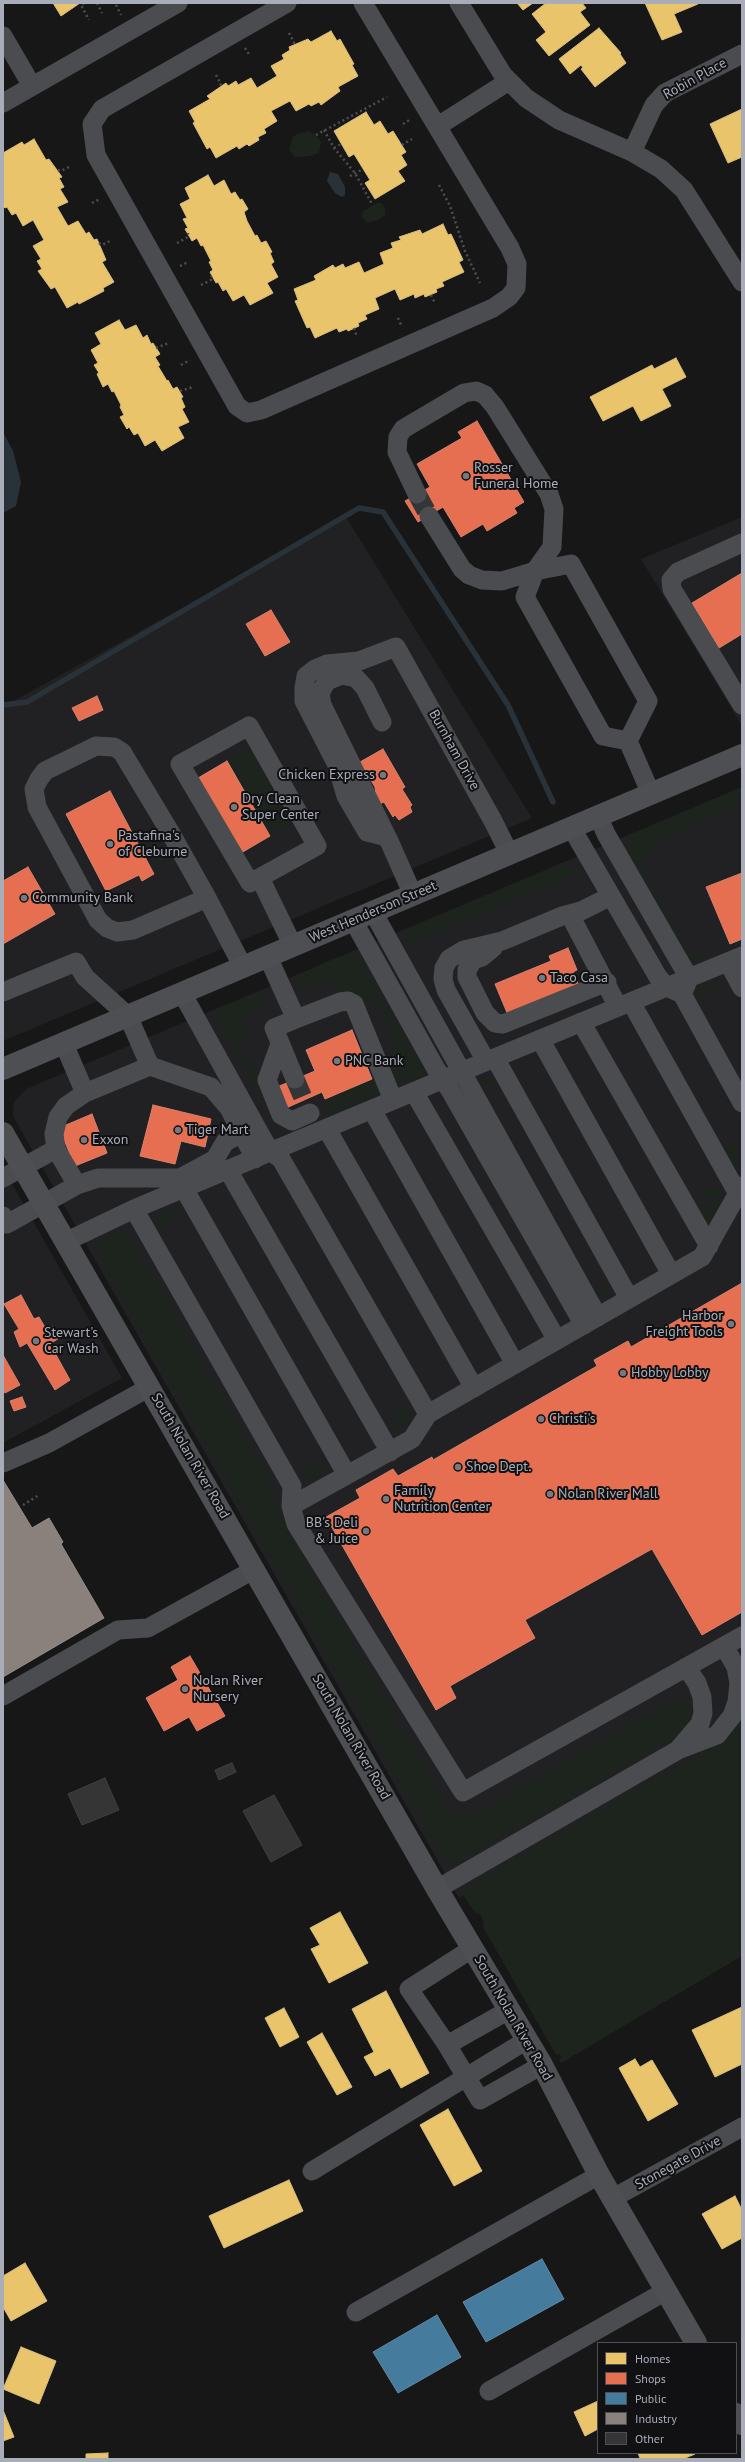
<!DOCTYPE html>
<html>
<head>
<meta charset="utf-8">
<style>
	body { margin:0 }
	#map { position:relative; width:745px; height:2462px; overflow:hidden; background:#171717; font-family:"PT Sans",sans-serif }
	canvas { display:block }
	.frame { position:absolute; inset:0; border:4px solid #a8adb8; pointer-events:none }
	.legend { position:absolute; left:597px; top:2342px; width:140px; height:112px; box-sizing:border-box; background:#111113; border:1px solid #4d4f55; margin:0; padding:5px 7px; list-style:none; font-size:12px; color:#a8adb8 }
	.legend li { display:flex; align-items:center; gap:8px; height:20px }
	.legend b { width:20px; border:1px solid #4d4f55 }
</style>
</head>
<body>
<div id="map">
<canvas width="745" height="2462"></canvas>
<div class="frame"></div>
<ul class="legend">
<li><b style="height:11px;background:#e9c46a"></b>Homes</li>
<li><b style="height:11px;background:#e76f51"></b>Shops</li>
<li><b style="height:11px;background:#457b9d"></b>Public</li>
<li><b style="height:11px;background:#8a817c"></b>Industry</li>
<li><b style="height:11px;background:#353536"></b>Other</li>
</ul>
</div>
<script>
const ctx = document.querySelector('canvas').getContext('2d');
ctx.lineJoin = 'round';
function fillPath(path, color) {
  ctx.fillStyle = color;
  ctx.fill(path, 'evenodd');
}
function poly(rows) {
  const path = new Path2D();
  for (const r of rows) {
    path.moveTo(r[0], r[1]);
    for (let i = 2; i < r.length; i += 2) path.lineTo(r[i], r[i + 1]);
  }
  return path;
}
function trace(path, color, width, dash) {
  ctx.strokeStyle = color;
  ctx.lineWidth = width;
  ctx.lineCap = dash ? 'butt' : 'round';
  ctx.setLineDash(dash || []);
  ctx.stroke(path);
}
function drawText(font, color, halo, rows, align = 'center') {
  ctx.font = font + ' "PT Sans",sans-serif';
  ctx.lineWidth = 4;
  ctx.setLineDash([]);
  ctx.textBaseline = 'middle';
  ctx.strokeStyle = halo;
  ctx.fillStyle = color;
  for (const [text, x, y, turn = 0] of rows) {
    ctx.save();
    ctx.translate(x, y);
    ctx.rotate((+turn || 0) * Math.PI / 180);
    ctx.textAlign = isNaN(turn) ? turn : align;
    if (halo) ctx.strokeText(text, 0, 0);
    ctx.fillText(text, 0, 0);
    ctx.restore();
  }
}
fillPath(poly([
	[346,517,532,818,3,1041,3,707],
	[742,517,742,726,641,559],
	[742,787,742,1733,459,1898,18,1125,13,1115,14,1102,26,1089],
	[3,1168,122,1378,3,1443]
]), '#212123');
fillPath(poly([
	[309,131,316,135,321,142,319,153,310,156,295,157,289,150,293,137,297,134],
	[377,203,381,203,385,208,385,215,378,220,367,223,362,217,363,211],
	[250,748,293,823,270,836,227,761],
	[742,787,742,804,651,842,649,853,639,865,693,960,702,946,704,948,703,957,692,963,626,850,627,840,634,833],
	[563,864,583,871,403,946,402,938,409,928],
	[355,954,361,956,364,966,424,1069,424,1074,420,1077,396,1085,389,1069,400,1057,377,1001,365,1006,338,992,331,977,298,989,297,976,302,973,338,957],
	[718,980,721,982,713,994,709,987,699,1000,697,994,700,988],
	[258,992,268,1001,265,1004,240,1015,249,1037,238,1042,246,1064,253,1061,278,1119,285,1126,287,1132,281,1130,216,1018,218,1012,222,1007],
	[494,1078,498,1080,480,1088,598,1296,607,1282,610,1287,609,1292,600,1298,598,1299,474,1086,485,1079],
	[372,1079,373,1081,376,1080,381,1093,334,1113,330,1111,325,1099],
	[730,1140,738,1149,742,1141,742,1149,733,1167,724,1153],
	[703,1188,722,1188,722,1191,711,1223,708,1225,697,1207,714,1206],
	[180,1206,184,1208,175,1222,171,1215,162,1228,158,1223,159,1216],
	[118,1231,128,1234,271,1482,277,1510,446,1805,461,1814,481,1810,673,1700,686,1703,693,1709,694,1717,686,1732,458,1862,446,1863,98,1256,100,1250,96,1241],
	[404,1407,413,1413,411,1421,390,1433,389,1429],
	[327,1459,330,1462,327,1470,311,1480,305,1478,313,1464,317,1471],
	[742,1717,742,1956,561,2063,559,2059,562,2057,559,2054,556,2055,483,1927,484,1923,480,1914,475,1913,464,1896,465,1892,471,1884,721,1741]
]), '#1d241e');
fillPath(poly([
	[330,172,338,174,345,187,345,195,342,197,335,193,327,181],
	[3,432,13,451,21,482,16,506,3,513]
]), '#2a3239');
const homes = poly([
	[53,3,80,3,61,16,53,3],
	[517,3,533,3,523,10,517,3],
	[546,3,582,3,586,8,580,12,590,25,549,56,536,40,546,32,532,14,546,3],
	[645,3,697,3,698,4,674,14,682,32,662,40,645,3],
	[599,28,621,53,620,54,626,63,595,87,581,69,583,68,581,65,570,74,559,59,599,28],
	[331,31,337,41,340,39,354,64,352,65,358,76,338,87,340,91,321,105,319,102,311,106,309,104,296,111,290,101,271,111,277,121,264,129,266,133,258,137,259,140,249,146,247,144,239,149,237,146,216,158,210,147,207,149,193,123,195,122,189,111,210,99,207,96,226,83,228,86,236,81,238,85,251,78,257,88,277,76,271,66,284,59,282,55,290,50,289,47,308,39,311,42,331,31],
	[742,109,742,157,728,163,710,124,742,109],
	[366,112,374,125,380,121,388,134,393,131,406,152,401,155,407,165,398,171,405,181,375,199,365,183,370,180,354,154,349,157,334,131,366,112],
	[34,139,46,160,49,159,62,177,59,178,64,187,60,189,68,202,57,207,68,226,78,221,86,234,89,232,94,240,97,239,106,260,102,262,114,282,103,288,104,291,79,304,78,302,67,308,55,287,51,289,38,271,42,269,37,261,41,259,33,246,44,240,33,220,23,226,16,213,12,215,7,207,5,208,3,206,3,153,22,142,24,145,34,139],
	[208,175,214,186,224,180,231,194,235,192,240,200,242,199,248,209,244,212,247,221,255,236,257,235,261,243,266,241,272,252,270,253,274,262,271,264,278,277,267,283,273,293,250,305,244,295,233,301,226,289,223,291,218,282,216,283,210,272,213,270,209,262,211,261,203,245,201,246,197,238,192,241,185,229,188,228,183,219,187,218,180,204,190,199,185,188,208,175],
	[443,224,448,235,451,234,463,260,459,262,464,272,442,282,444,286,436,289,437,292,425,297,424,294,415,298,414,294,400,300,395,289,375,298,379,309,365,315,367,319,358,323,359,326,348,331,347,329,339,332,337,328,315,338,310,327,307,328,295,301,298,300,294,289,316,280,314,276,333,265,335,268,343,264,345,268,359,262,364,273,384,264,380,253,393,248,391,243,401,240,399,237,420,230,422,234,443,224],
	[119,320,125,330,136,325,143,338,147,335,151,344,153,343,160,354,155,357,160,365,158,366,167,381,168,380,173,389,177,387,183,397,181,398,185,407,182,409,189,422,178,427,184,438,162,451,155,440,145,446,138,433,134,435,129,427,127,429,120,417,124,415,120,407,121,405,114,391,112,392,108,384,103,387,97,374,99,373,94,365,98,363,91,350,101,344,95,333,119,320],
	[676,358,686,377,662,389,671,406,641,421,633,406,603,421,590,397,652,365,654,369,676,358],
	[340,1912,368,1963,329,1983,311,1949,320,1945,310,1928,340,1912],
	[386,1991,429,2073,401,2088,390,2068,375,2076,364,2057,374,2052,352,2009,386,1991],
	[742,2007,742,2064,715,2077,692,2030,742,2007],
	[284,2008,299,2037,280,2047,265,2018,284,2008],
	[322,2033,352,2087,337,2095,307,2042,322,2033],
	[635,2059,640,2067,652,2060,678,2104,648,2121,619,2068,635,2059],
	[448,2109,482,2171,454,2186,420,2125,448,2109],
	[289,2180,303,2211,224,2248,209,2216,289,2180],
	[735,2196,742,2210,742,2238,722,2249,702,2214,735,2196],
	[25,2263,47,2301,11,2321,3,2307,3,2276,25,2263],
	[21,2347,56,2361,39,2404,3,2389,21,2347],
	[598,2401,598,2429,585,2436,574,2412,598,2401],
	[3,2410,14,2437,3,2441,3,2410],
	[108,2453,108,2459,86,2459,86,2454,108,2453],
	[638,2453,695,2453,695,2454,683,2459,637,2459,640,2458,638,2453]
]);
fillPath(homes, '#e9c46a');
trace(homes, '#d6bd81', 1);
const shops = poly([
	[477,421,524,502,514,508,517,513,487,531,483,524,461,537,443,507,418,522,405,501,430,487,417,464,462,438,458,432,477,421],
	[742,573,742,634,719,648,692,603,742,573],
	[271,610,290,642,265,656,246,624,271,610],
	[97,696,103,710,79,721,72,708,97,696],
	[383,749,405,787,402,789,412,805,410,807,412,812,399,820,395,815,393,817,384,802,377,805,375,787,360,762,383,749],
	[227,761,270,836,241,853,198,778,227,761],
	[110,791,154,874,142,881,139,875,106,891,66,814,110,791],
	[28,867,55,914,3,944,3,881,28,867],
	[742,873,742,939,730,944,706,887,742,873],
	[568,948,577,970,573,972,579,986,508,1015,495,984,551,961,549,956,568,948],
	[352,1030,372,1079,325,1099,322,1092,286,1108,277,1087,315,1071,306,1050,352,1030],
	[153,1105,211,1119,205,1147,181,1141,175,1164,140,1156,153,1105],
	[92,1114,107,1153,75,1166,59,1128,92,1114],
	[742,1283,742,1612,702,1635,652,1549,525,1620,535,1638,450,1686,456,1698,436,1710,326,1517,360,1498,356,1490,393,1469,398,1476,432,1457,433,1460,597,1366,594,1360,628,1341,631,1347,742,1283],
	[21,1295,34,1319,39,1317,46,1329,52,1326,59,1338,50,1344,70,1380,55,1390,27,1343,20,1347,14,1332,19,1329,4,1304,21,1295],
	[3,1355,20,1385,5,1393,3,1390,3,1355],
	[22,1397,26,1407,14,1411,10,1401,22,1397],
	[190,1656,225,1716,197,1731,189,1717,164,1731,146,1698,178,1680,171,1667,190,1656]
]);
fillPath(shops, '#e76f51');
trace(shops, '#d48270', 1);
const public = poly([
	[542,2259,564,2299,486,2342,463,2302,542,2259],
	[437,2315,461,2357,398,2393,373,2352,437,2315]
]);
fillPath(public, '#457b9d');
trace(public, '#638aa5', 1);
const industry = poly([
	[3,1480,32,1528,49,1518,63,1542,61,1544,104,1618,3,1677,3,1480]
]);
fillPath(industry, '#8a817c');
trace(industry, '#938e8e', 1);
trace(poly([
	[3,705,27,702,359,508,383,512,508,705,553,802]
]), '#2a3239', 5.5);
const building = poly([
	[232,1763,236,1772,219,1780,215,1770,232,1763],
	[105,1778,119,1810,82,1825,68,1794,105,1778],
	[274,1795,302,1845,271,1862,243,1811,274,1795]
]);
fillPath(building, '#353536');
trace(building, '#3f4043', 1);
trace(poly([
	[417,494,429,516],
	[295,1079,304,1100]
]), '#343537', 19, [19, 10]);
trace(poly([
	[84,3,81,5,89,20],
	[97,3,102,13],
	[116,5,121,15],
	[289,33,294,42,293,45],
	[245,48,250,56],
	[216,75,221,84,219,87],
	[403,124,411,119],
	[324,130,334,148,355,173,372,204],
	[316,135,387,97],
	[402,145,412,139],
	[334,148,341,144],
	[58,170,61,171,71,166],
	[350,176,363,169],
	[439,185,450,206,465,251,480,283],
	[92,203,100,199],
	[99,243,102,245,112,240],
	[177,243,188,237,188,233],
	[180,266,188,262],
	[201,285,211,280,210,277,212,276],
	[431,295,435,303],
	[398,318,402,327],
	[354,328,357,337],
	[156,348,169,343],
	[181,365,190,360],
	[180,391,193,387],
	[23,1505,39,1495]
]), '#4d4e52', 2.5, [2, 3]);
trace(poly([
	[287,3,102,109,92,124,96,155,237,406,247,413,261,410,493,308,509,297,516,288,517,264,510,248,363,3],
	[459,3,503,75,526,98,559,120,632,152,661,169,684,190,742,282],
	[3,36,32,86],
	[3,103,178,3],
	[438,126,509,81],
	[632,152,654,105,665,93,742,54],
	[417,494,397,452,398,437,403,429,464,393,476,391,485,395,495,407,549,494,554,509,552,547,535,571,502,581,482,580,469,575,462,569,429,516],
	[742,543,678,572,671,580,672,589,742,705],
	[382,722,365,688,356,678,342,675,327,681,320,693,322,705,390,843,413,895],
	[249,726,317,846,250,883,180,764,249,726],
	[628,741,603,736,525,597,535,571,571,564,648,701,628,741,651,794],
	[598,816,606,834,689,978,684,990],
	[571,827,658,977,667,987,678,992],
	[387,837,367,832,346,796,337,765,304,701,304,688,306,676,315,669,327,664,359,661,396,647,493,821,510,855],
	[260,878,293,946],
	[207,898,133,930,117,932,107,928,98,920,37,807,34,789,39,779,45,771,96,746,114,747,122,752,170,832,207,898,243,967],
	[373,912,598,1317],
	[570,915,618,1007],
	[353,920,436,1069,450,1090,584,1325],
	[493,948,482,957,473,960,467,970,467,977,485,1013,495,1023,503,1024,607,982],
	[268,957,296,1019,340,1002,348,1001,354,1004,393,1100],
	[728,962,742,988],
	[3,992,76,962,85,977,128,1016,150,1066,85,1093,64,1044],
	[182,993,264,1141,271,1152,281,1159,428,1414],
	[682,994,742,1103],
	[631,1002,738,1194],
	[581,1022,709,1246],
	[540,1039,671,1274],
	[280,1044,267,1080,281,1115,292,1121,310,1113],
	[495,1058,629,1298],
	[486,1061,446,990,443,979,444,968,449,959,464,950,502,941,562,916,581,911,611,896],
	[150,1066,211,1087,229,1108,255,1159],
	[295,1079,274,1028,296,1019],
	[414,1092,557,1340],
	[372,1110,515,1364],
	[327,1129,474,1388],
	[56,1149,54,1134,58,1117,66,1106,85,1093],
	[228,1170,390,1452],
	[3,1178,56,1149,77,1185,7,1224,3,1216],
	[180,1178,215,1159,225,1142,242,1133],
	[77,1185,98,1178,178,1178,347,1475],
	[134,1209,292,1486,291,1506,296,1524,463,1792,742,1636],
	[67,1241,134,1209,463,1071,742,956],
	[3,1463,49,1443,150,1387],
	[291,1506,412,1439,428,1414,702,1257,742,1186],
	[3,1696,118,1630,148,1628,255,1569],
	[678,1750,700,1724,703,1713,702,1697,697,1683,686,1667],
	[437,1889,678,1750,717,1735,732,1716,737,1702,739,1683,736,1667,724,1646],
	[509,2010,447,2045,480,2100,542,2065],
	[447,2045,409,1989,473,1948],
	[312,2171,527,2040],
	[613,2198,742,2127],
	[356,2312,599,2175],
	[489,2391,666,2291]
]), '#4b4c50', 19);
trace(poly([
	[3,1069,742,755],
	[3,1133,437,1889,542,2065,599,2175,696,2343],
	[736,2414,742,2424]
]), '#4d4f52', 22);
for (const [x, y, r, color] of [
	[466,476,4,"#757880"],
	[383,775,4,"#757880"],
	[234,807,4,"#757880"],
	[110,844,4,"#757880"],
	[24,898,4,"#757880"],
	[542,978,4,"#757880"],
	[337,1061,4,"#757880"],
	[178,1130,4,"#757880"],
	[84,1140,4,"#757880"],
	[731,1324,4,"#757880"],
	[36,1341,4,"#757880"],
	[623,1373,4,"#757880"],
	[541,1419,4,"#757880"],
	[458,1467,4,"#757880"],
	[550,1494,4,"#757880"],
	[386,1499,4,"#757880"],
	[366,1531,4,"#757880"],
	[185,1689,4,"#757880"]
]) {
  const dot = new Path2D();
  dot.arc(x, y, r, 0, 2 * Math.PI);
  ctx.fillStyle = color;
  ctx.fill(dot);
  trace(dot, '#111113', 1.5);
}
drawText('14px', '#a8adb8', '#111113', [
	["Robin Place",695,79,-29],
	["Burnham Drive",454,750,61],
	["West Henderson Street",373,912,-23],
	["South Nolan River Road",190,1456,60],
	["South Nolan River Road",351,1737,60],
	["South Nolan River Road",513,2018,60],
	["Stonegate Drive",678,2163,-29]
]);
drawText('14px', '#a8adb8', '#111113', [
	["Rosser",474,468],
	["Funeral Home",474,484],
	["Chicken Express",375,775,"right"],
	["Dry Clean",242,799],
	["Super Center",242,815],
	["Pastafina's",118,836],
	["of Cleburne",118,852],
	["Community Bank",32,898],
	["Taco Casa",550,978],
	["PNC Bank",345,1061],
	["Tiger Mart",186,1130],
	["Exxon",92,1140],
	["Harbor",723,1316,"right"],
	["Freight Tools",723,1332,"right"],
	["Stewart's",44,1333],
	["Car Wash",44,1349],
	["Hobby Lobby",631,1373],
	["Christi's",549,1419],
	["Shoe Dept.",466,1467],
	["Family",394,1491],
	["Nutrition Center",394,1507],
	["Nolan River Mall",558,1494],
	["BB's Deli",358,1523,"right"],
	["& Juice",358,1539,"right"],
	["Nolan River",193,1681],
	["Nursery",193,1697]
], 'left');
</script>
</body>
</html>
